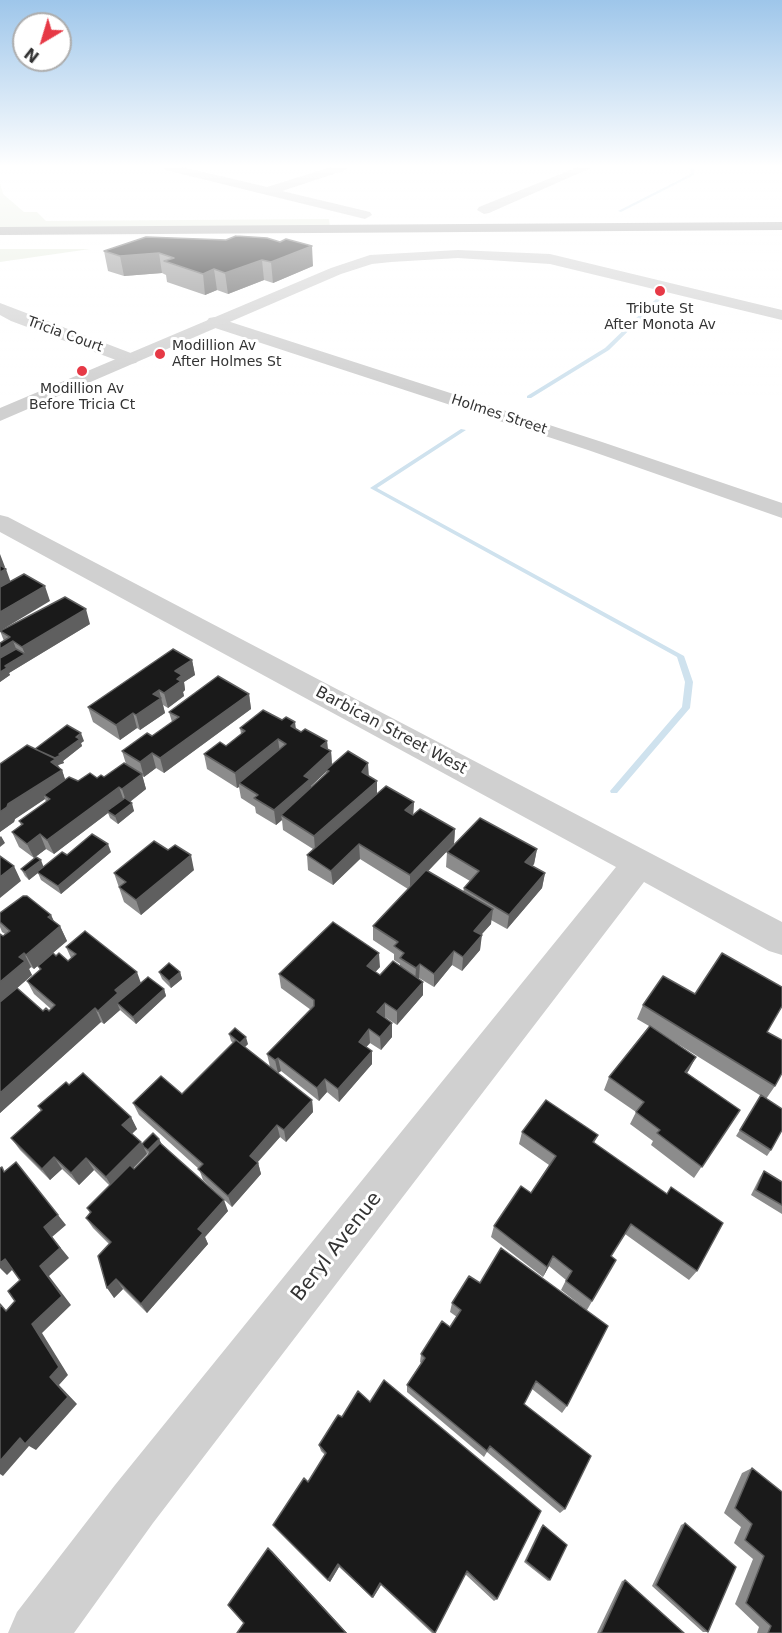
<!DOCTYPE html>
<html>
<head>
<meta charset="utf-8">
<style>
	body { margin:0 }
	#map { position:relative; width:782px; height:1633px; overflow:hidden; background:#fff; font-family:"DejaVu Sans",sans-serif }
	canvas { display:block }
	.north { position:absolute; left:12px; top:12px; width:60px; height:60px; box-sizing:border-box; background:#fff; border:2px solid #adadad; border-radius:50%; rotate:218deg; font-size:16px; font-weight:700; line-height:24px; text-align:center; color:#333 }
	.north::after { content:''; display:block; margin:auto; width:21px; height:27px; background:#e63946; clip-path:polygon(50% 0,100% 100%,50% 72%,0 100%) }
</style>
</head>
<body>
<div id="map">
<canvas width="782" height="1633"></canvas>
<div class="north">N</div>
</div>
<script>
const ctx = document.querySelector('canvas').getContext('2d');
ctx.lineJoin = 'round';
function fillPath(path, color) {
  ctx.fillStyle = color;
  ctx.fill(path, 'evenodd');
}
function poly(rows) {
  const path = new Path2D();
  for (const r of rows) {
    path.moveTo(r[0], r[1]);
    for (let i = 2; i < r.length; i += 2) path.lineTo(r[i], r[i + 1]);
  }
  return path;
}
function trace(path, color, width, dash) {
  ctx.strokeStyle = color;
  ctx.lineWidth = width;
  ctx.lineCap = dash ? 'butt' : 'round';
  ctx.setLineDash(dash || []);
  ctx.stroke(path);
}
function drawText(font, color, halo, rows, align = 'center') {
  ctx.font = font + ' "DejaVu Sans",sans-serif';
  ctx.lineWidth = 6;
  ctx.setLineDash([]);
  ctx.textBaseline = 'middle';
  ctx.strokeStyle = halo;
  ctx.fillStyle = color;
  for (const [text, x, y, turn = 0] of rows) {
    ctx.save();
    ctx.translate(x, y);
    ctx.rotate((+turn || 0) * Math.PI / 180);
    ctx.textAlign = isNaN(turn) ? turn : align;
    if (halo) ctx.strokeText(text, 0, 0);
    ctx.fillText(text, 0, 0);
    ctx.restore();
  }
}
fillPath(poly([
	[0,183,3,194,24,212,37,212,46,221,329,219,330,226,0,228],
	[0,249,90,249,0,262]
]), '#e6ecdf');
fillPath(poly([
	[685,167,694,169,694,175,621,212,618,211,691,174,691,170,685,167],
	[656,299,660,300,609,350,531,398,527,398,527,396,605,348,656,299],
	[461,429,466,430,377,488,684,656,693,682,690,708,617,793,611,793,610,791,682,707,685,682,677,657,370,488,461,429]
]), '#cfe2ee');
fillPath(poly([
	[163,167,182,167,267,187,331,167,348,167,346,170,282,191,370,212,372,215,365,219,165,170,163,167],
	[578,167,593,167,489,213,484,214,477,210,479,207,578,167],
	[0,303,136,355,139,359,136,363,130,364,124,363,11,321,0,315,0,303],
	[215,317,602,442,782,503,782,518,588,450,209,326,206,322,209,318,215,317],
	[0,515,8,517,782,922,782,955,769,951,644,882,153,1523,74,1633,8,1633,17,1612,115,1485,616,867,0,532,0,515]
]), '#d0d0d0');
fillPath(poly([
	[458,250,550,254,782,310,782,320,550,264,458,258,391,262,372,264,341,274,0,421,0,408,331,268,370,255,458,250]
]), '#d0d0d0');
fillPath(poly([
	[782,222,782,230,0,235,0,227,782,222]
]), '#a2a2a2');
fillPath(poly([
	[146,237,313,266,273,283,264,280,228,294,217,290,205,295,167,282,166,275,162,273,124,276,108,271,104,251],
	[90,624,9,673,10,675,0,682,4,641,0,631],
	[192,660,195,675,184,682,185,690,183,692,184,696,168,708,163,705,165,713,140,730,137,728,120,740,93,722,88,707],
	[249,694,251,709,164,773,156,768,144,777,142,776,146,789,130,802,134,811,118,824,110,818,108,813,54,854,46,849,34,858,19,847,12,832,21,825,19,821,46,802,45,799,15,819,14,822,0,832,0,764,35,749,84,741,81,743,82,746,63,761,64,763,58,765,60,768,62,770,65,780,78,781,104,777,126,764,122,751,152,736,172,722,169,712],
	[240,728,296,729,301,732,327,741,328,749,331,751,332,764,369,776,377,794,414,802,413,815,455,829,454,844,428,871,463,892,464,888,470,881,446,867,447,852,537,849,534,864,532,866,545,873,542,888,507,929,491,920,491,924,481,935,480,950,462,971,452,965,434,987,419,978,423,995,397,1025,385,1017,392,1037,381,1050,370,1043,366,1047,372,1051,372,1064,339,1102,327,1092,319,1101,281,1071,278,1073,312,1100,313,1112,286,1142,280,1137,258,1162,261,1174,232,1207,203,1180,199,1169,139,1115,133,1103,182,1094,233,1043,231,1041,229,1034,248,1044,244,1047,270,1067,267,1054,311,1010,281,988,279,974,380,967,375,972,380,975,400,965,400,964,394,960,394,954,373,940,373,926,408,889,360,859,333,885,308,870,307,855,313,849,283,830,282,820,276,825,256,813,255,807,241,798,239,787,237,788,207,769,204,754,226,746,241,734],
	[326,772,326,774,311,788,311,786],
	[111,852,61,894,41,880,38,873,29,880,25,876,21,869,44,867,67,855],
	[194,870,141,915,124,902,114,873],
	[0,913,51,915,54,921,60,926,67,941,34,969,31,967,29,969,32,975,16,989,43,1011,49,1011,51,1009,34,994,27,981,40,970,38,966,56,956,68,961,71,958,66,947,141,983,164,989,166,996,136,1024,120,1010,104,1024,101,1022,0,1113,0,934,3,936,5,934,2,932,0,927],
	[159,972,180,972,182,979,171,988,162,979],
	[695,994,767,1032,775,1086,766,1099,657,1031,689,1070,687,1073,740,1110,694,1178,651,1145,653,1141,630,1124,636,1112,604,1090,609,1077,649,1026,637,1019,643,1005],
	[69,1085,131,1117,137,1129,132,1134,142,1144,159,1139,161,1143,228,1211,205,1237,208,1244,147,1313,123,1289,114,1298,109,1244,93,1228,86,1218,90,1213,87,1208,110,1186,94,1170,79,1185,62,1169,50,1180,20,1150,11,1138,41,1111,38,1106],
	[147,1153,148,1155,134,1169,133,1168,147,1154],
	[761,1095,771,1150,767,1156,736,1136],
	[522,1132,598,1135,594,1143,697,1271,689,1280,625,1234,611,1256,616,1260,587,1310,567,1406,562,1413,532,1389,524,1404,565,1509,560,1513,487,1452,484,1457,407,1392,407,1385,421,1363,420,1362,421,1354,450,1327,457,1317,450,1312,452,1303,480,1283,584,1308,561,1290,566,1280,549,1266,543,1277,491,1237,494,1226,531,1193,549,1165,519,1144],
	[764,1171,782,1182,782,1214,751,1195,760,1177],
	[338,1415,497,1599,494,1601,465,1574,435,1633,432,1633,381,1585,373,1598,339,1567,330,1582,273,1525,308,1482,325,1455,321,1451,319,1445],
	[752,1468,782,1633,757,1633,759,1627,735,1604,753,1559,734,1543,741,1527,724,1513,742,1473],
	[685,1523,708,1632,703,1632,652,1586,681,1525],
	[543,1525,550,1580,548,1581,524,1562,541,1527],
	[625,1580,684,1633,597,1633,622,1581]
]), '#8c8c8c');
fillPath(poly([
	[312,246,313,266,273,283,271,262],
	[159,253,162,273,124,276,120,256],
	[262,260,264,280,228,294,225,273],
	[214,269,217,290,205,295,203,274],
	[0,554,5,567,0,570],
	[6,569,11,583,0,590,0,572],
	[45,586,50,601,0,631,0,612],
	[86,609,90,624,9,673,10,675,0,682,0,672,5,666,25,654,22,647],
	[13,641,19,656,0,668,0,649],
	[192,660,195,675,184,682,185,690,183,692,184,696,168,708,164,693,175,671],
	[159,690,165,713,140,730,136,715,153,694],
	[249,694,251,709,164,773,160,758],
	[133,713,137,728,120,740,116,725],
	[295,722,297,737,291,726],
	[81,733,84,741,81,743,82,746,63,761,64,763,58,765,60,771,62,770,67,785,44,795,45,799,15,819,14,822,0,832,0,812,47,762,59,754],
	[278,739,280,754,239,783,239,787,237,788,235,773],
	[327,741,328,754,331,751,332,766,326,770,326,772,311,786,312,794,281,815,282,820,276,825,274,810,304,776,321,746],
	[152,753,156,768,144,777,140,762],
	[368,763,369,778,362,772],
	[142,774,146,789,127,804,122,789],
	[377,781,377,796,315,850,314,836],
	[119,787,124,801,107,811,108,813,54,854,47,840],
	[414,802,413,817,405,810],
	[132,803,134,811,118,824,115,816],
	[455,829,454,844,410,890,410,875],
	[40,834,46,849,34,858,27,844],
	[1,836,5,843,0,847,0,837],
	[108,844,111,852,61,894,58,886],
	[359,844,360,859,333,885,331,871],
	[537,849,534,864,523,877,525,862],
	[191,855,194,870,141,915,136,900],
	[41,860,44,868,29,880,25,872],
	[14,866,21,881,0,898,0,877],
	[545,873,542,888,507,929,509,915],
	[493,909,491,924,472,945,474,931],
	[51,915,57,929,60,926,67,941,34,969,26,955,48,917],
	[482,935,480,950,462,971,463,957],
	[454,951,452,965,434,987,434,974],
	[24,953,31,967,29,969,32,975,0,1003,0,982,19,957],
	[379,953,380,967,368,980,367,966],
	[420,964,419,978,415,982,416,968],
	[137,972,142,986,117,1003,120,1010,104,1024,98,1011,115,990],
	[180,972,182,979,171,988,169,981],
	[423,982,423,995,397,1025,397,1011],
	[164,989,166,996,136,1024,133,1017],
	[385,1003,385,1017,378,1025,377,1012],
	[95,1008,101,1022,0,1113,0,1093],
	[392,1023,392,1037,381,1050,380,1037],
	[369,1029,370,1043,359,1055,359,1042],
	[246,1037,248,1044,242,1050,240,1043],
	[372,1051,372,1064,339,1102,338,1089],
	[696,1057,689,1070,679,1085,685,1072],
	[278,1058,281,1071,278,1073,275,1060],
	[325,1079,327,1092,319,1101,317,1088],
	[312,1100,313,1112,286,1142,284,1130],
	[131,1117,137,1129,128,1137,122,1125],
	[277,1125,280,1137,253,1167,250,1156],
	[159,1139,162,1145,151,1156,148,1150],
	[141,1142,147,1154,113,1189,106,1177],
	[54,1157,62,1169,50,1180,42,1169],
	[86,1158,94,1170,79,1185,71,1173],
	[258,1163,261,1174,232,1207,228,1196],
	[224,1200,228,1211,205,1237,208,1244,147,1313,141,1304,198,1229],
	[58,1215,66,1225,52,1237,69,1258,49,1276,71,1305,42,1333,68,1375,59,1385,77,1404,36,1450,29,1446,3,1476,0,1474,0,1461,50,1377,32,1324,44,1227],
	[553,1256,549,1266,543,1277,547,1267],
	[5,1259,14,1268,7,1275,0,1268,0,1263],
	[116,1279,123,1289,114,1298,107,1288],
	[268,1548,272,1551,347,1633,346,1633],
	[338,1564,339,1567,330,1582,328,1580],
	[380,1583,381,1585,373,1598,372,1597]
]), '#5f5f5f');
const building = poly([
	[236,236,267,238,280,242,286,239,312,246,271,262,262,260,225,273,214,269,203,274,164,261,174,258,159,253,120,256,104,251,146,237,226,240,236,236],
	[0,565,6,569,0,572,0,565],
	[24,574,45,586,0,612,0,587,24,574],
	[65,597,86,609,22,647,13,641,0,649,0,643,10,637,0,631,65,597],
	[16,649,25,654,5,666,7,668,0,672,0,658,16,649],
	[173,649,192,660,175,671,182,675,177,679,181,681,164,693,159,690,153,694,161,698,136,715,133,713,116,725,88,707,173,649],
	[218,676,249,694,160,758,152,753,140,762,122,751,147,733,152,736,179,717,169,712,218,676],
	[263,710,282,720,286,717,295,722,291,726,301,732,305,729,327,741,321,746,331,751,304,776,310,779,274,810,254,798,258,795,239,783,286,744,278,739,235,773,204,754,220,742,226,746,245,731,240,728,263,710],
	[67,725,81,733,76,737,80,739,59,754,61,755,55,758,35,749,67,725],
	[27,745,56,759,51,762,62,770,8,804,7,807,0,812,0,764,27,745],
	[348,751,368,763,362,772,377,781,314,836,281,815,329,771,326,770,348,751],
	[124,763,142,774,122,789,119,787,47,840,40,834,27,844,12,832,23,824,19,821,50,799,44,795,69,777,78,781,90,773,97,778,101,775,104,777,124,763],
	[386,786,414,802,405,810,413,815,420,809,455,829,410,875,359,844,331,871,307,855,386,786],
	[125,798,132,803,115,816,107,811,125,798],
	[480,818,537,849,525,862,545,873,509,915,464,888,479,871,447,852,480,818],
	[92,834,108,844,58,886,37,872,62,852,67,855,92,834],
	[154,841,168,850,175,845,191,855,136,900,119,887,126,882,114,873,154,841],
	[0,856,14,866,0,877,0,856],
	[36,857,41,860,25,872,21,869,36,857],
	[426,870,493,909,474,931,482,935,463,957,454,951,434,974,420,964,416,968,400,958,404,953,394,946,398,942,373,926,426,870],
	[23,896,27,896,51,915,48,917,60,926,26,955,24,953,19,957,25,961,0,982,0,934,3,936,10,931,0,922,0,913,23,896],
	[333,922,379,953,367,966,380,975,393,961,423,982,397,1011,385,1003,377,1012,392,1023,380,1037,369,1029,359,1042,372,1051,338,1089,325,1079,317,1088,278,1058,275,1060,267,1054,314,1006,314,1000,279,974,333,922],
	[85,931,137,972,115,990,118,993,98,1011,95,1008,0,1093,0,1002,17,988,43,1011,46,1008,49,1011,55,1005,27,981,41,969,38,966,53,953,56,956,59,953,68,961,76,954,66,947,85,931],
	[722,953,782,987,782,1006,767,1032,782,1040,782,1073,775,1086,643,1005,663,976,695,994,722,953],
	[169,963,180,972,169,981,159,972,169,963],
	[148,977,164,989,133,1017,117,1003,148,977],
	[650,1026,696,1057,685,1072,740,1110,702,1167,657,1133,660,1130,636,1112,644,1102,609,1077,650,1026],
	[235,1028,246,1037,240,1043,229,1034,235,1028],
	[236,1040,312,1100,284,1130,277,1125,250,1156,258,1163,228,1196,198,1169,203,1164,133,1103,161,1076,182,1094,236,1040],
	[83,1073,131,1117,122,1125,141,1142,106,1177,86,1158,71,1173,54,1157,42,1169,11,1138,42,1110,38,1106,66,1082,69,1085,83,1073],
	[761,1095,782,1109,782,1130,771,1150,740,1130,761,1095],
	[546,1100,598,1135,593,1142,667,1194,671,1187,723,1223,697,1271,631,1224,611,1256,616,1260,592,1301,566,1281,572,1271,553,1256,547,1267,494,1226,521,1186,531,1193,556,1156,522,1132,546,1100],
	[153,1133,159,1139,148,1150,144,1147,142,1144,153,1133],
	[160,1143,224,1200,198,1229,203,1233,141,1304,116,1279,107,1288,98,1256,111,1242,86,1218,91,1212,87,1208,130,1165,134,1169,160,1143],
	[16,1162,58,1215,44,1227,60,1248,40,1266,62,1296,32,1324,59,1367,50,1377,68,1397,25,1444,20,1438,0,1461,0,1304,6,1311,15,1301,8,1291,20,1280,5,1259,0,1263,0,1168,2,1167,4,1172,16,1162],
	[764,1171,782,1182,782,1205,756,1190,764,1171],
	[501,1248,608,1326,567,1406,536,1381,524,1404,591,1456,565,1509,490,1446,487,1451,407,1385,425,1358,421,1354,442,1321,450,1327,461,1310,452,1303,469,1276,480,1283,501,1248],
	[384,1380,541,1511,497,1599,467,1571,435,1633,380,1583,372,1597,338,1564,328,1580,273,1525,304,1478,308,1482,326,1453,319,1445,338,1415,342,1417,358,1391,370,1402,384,1380],
	[752,1468,782,1492,782,1633,768,1633,771,1626,746,1603,764,1556,745,1540,752,1524,735,1508,752,1468],
	[685,1523,736,1567,708,1632,656,1585,685,1523],
	[543,1525,567,1545,550,1580,526,1561,543,1525],
	[268,1548,346,1633,237,1633,244,1623,228,1605,268,1548],
	[625,1580,684,1633,601,1633,625,1580]
]);
fillPath(building, '#1a1a1a');
trace(building, '#5f5f5f', 1.5);
const sky = ctx.createLinearGradient(0, 0, 0, 395);
sky.addColorStop(0, '#9ec6ea');
sky.addColorStop(0.42, '#fff');
sky.addColorStop(1, '#ffffff00');
ctx.fillStyle = sky;
ctx.fillRect(0, 0, 782, 395);
for (const [x, y, r, color] of [
	[660,291,6,"#e63946"],
	[160,354,6,"#e63946"],
	[82,371,6,"#e63946"]
]) {
  const dot = new Path2D();
  dot.arc(x, y, r, 0, 2 * Math.PI);
  ctx.fillStyle = color;
  ctx.fill(dot);
  trace(dot, '#fff', 2);
}
drawText('14px', '#333', '#fff', [
	["Tribute St",660,309],
	["After Monota Av",660,325],
	["Modillion Av",172,346,"left"],
	["After Holmes St",172,362,"left"],
	["Modillion Av",82,389],
	["Before Tricia Ct",82,405]
]);
drawText('14px', '#333', '#fff', [
	["Tricia Court",65,335,20],
	["Holmes Street",499,415,18]
]);
drawText('16px', '#333', '#fff', [
	["Barbican Street West",391,731,28]
]);
drawText('20px', '#333', '#fff', [
	["Beryl Avenue",337,1247,-52]
]);
</script>
</body>
</html>
